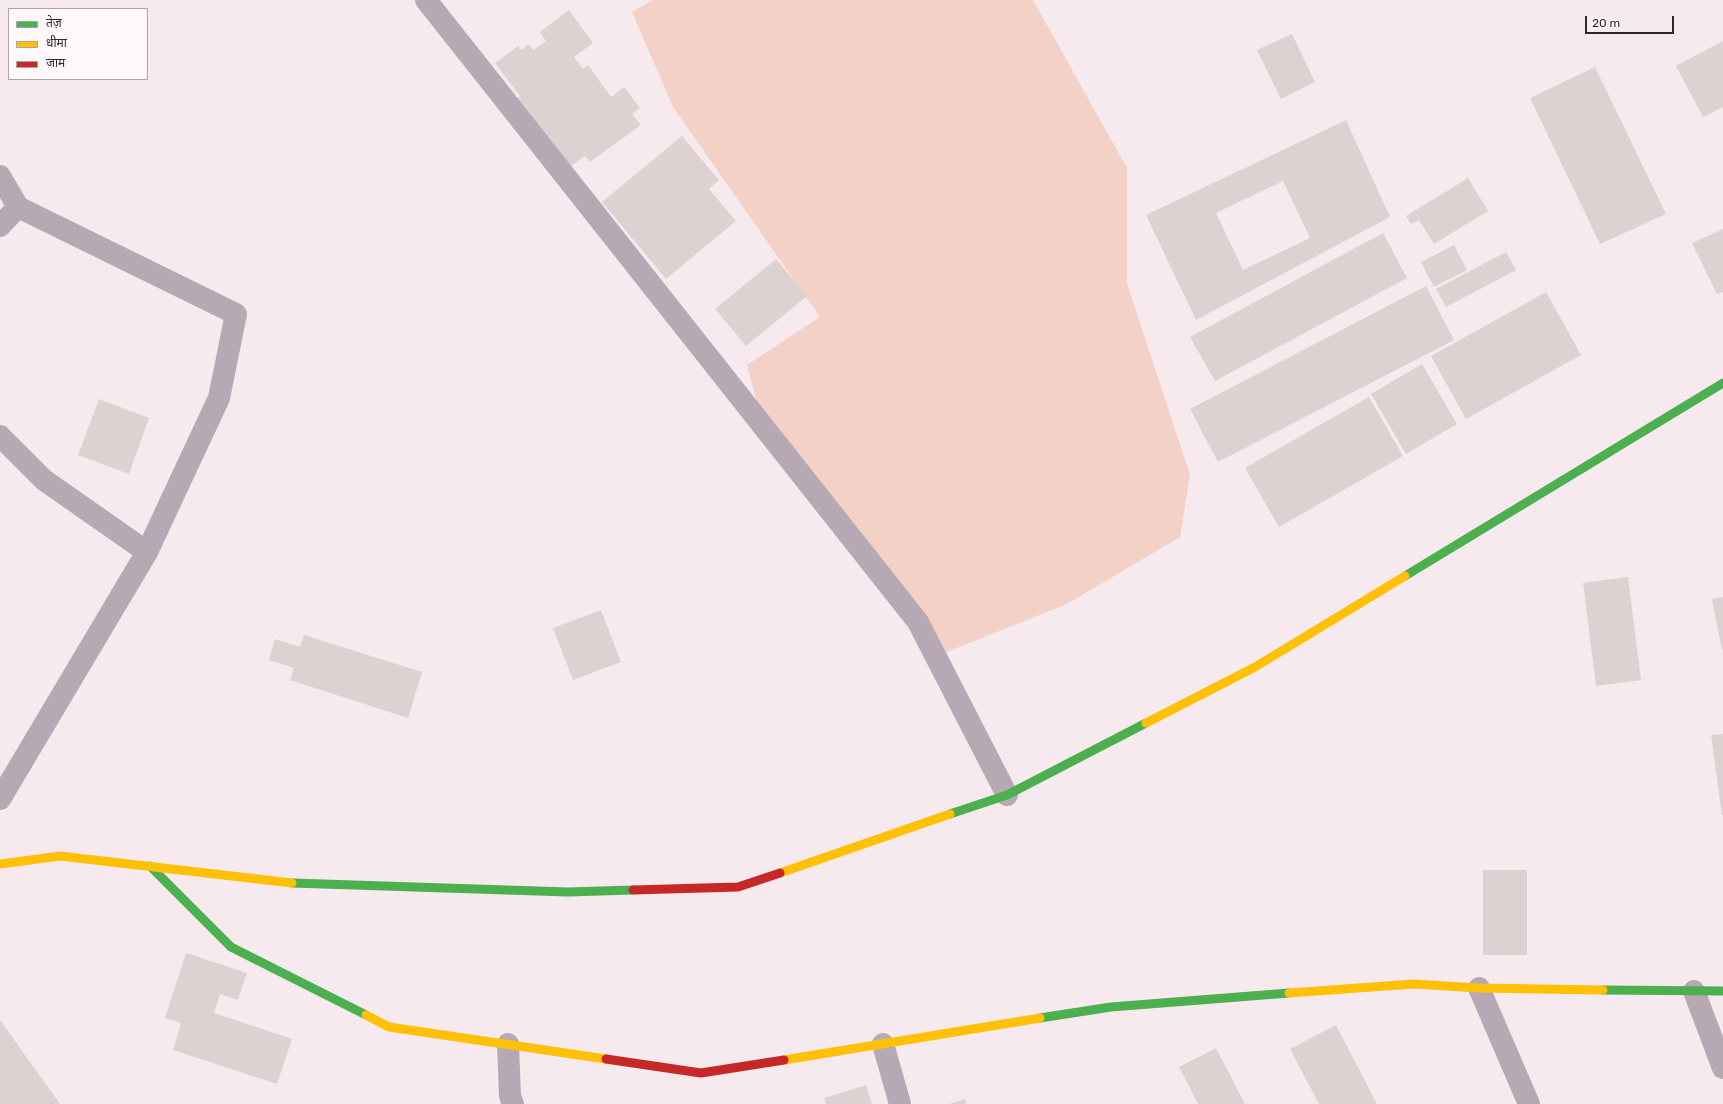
<!DOCTYPE html>
<html>
<head>
<meta charset="utf-8">
<style>
	body { margin:0 }
	#map { position:relative; width:1723px; height:1104px; overflow:hidden; background:#f7eaee; font-family:Rubik,"Noto Sans Devanagari",sans-serif }
	canvas { display:block }
	.legend { position:absolute; left:8px; top:8px; width:140px; height:72px; box-sizing:border-box; background:#fef8fa; border:1px solid #aca4a6; margin:0; padding:5px 7px; list-style:none; font-size:12px; color:#302629 }
	.legend li { display:flex; align-items:center; gap:8px; height:20px }
	.legend b { width:20px; border:1px solid #aca4a6 }
	.scale { position:absolute; left:1585px; top:16px; width:89px; height:18px; box-sizing:border-box; border:2px solid #302629; border-top:0; padding-left:5px; font-size:12px; line-height:14px; white-space:nowrap; color:#302629; -webkit-text-stroke:3px #fef8fa; paint-order:stroke }
</style>
</head>
<body>
<div id="map">
<canvas width="1723" height="1104"></canvas>
<ul class="legend">
<li><b style="height:5px;background:#4caf50"></b>तेज़</li>
<li><b style="height:5px;background:#ffc107"></b>धीमा</li>
<li><b style="height:5px;background:#c62828"></b>जाम</li>
</ul>
<div class="scale">20 m</div>
</div>
<script>
const ctx = document.querySelector('canvas').getContext('2d');
ctx.lineJoin = 'round';
function fillPath(path, color) {
  ctx.fillStyle = color;
  ctx.fill(path, 'evenodd');
}
function poly(rows) {
  const path = new Path2D();
  for (const r of rows) {
    path.moveTo(r[0], r[1]);
    for (let i = 2; i < r.length; i += 2) path.lineTo(r[i], r[i + 1]);
  }
  return path;
}
function trace(path, color, width, dash) {
  ctx.strokeStyle = color;
  ctx.lineWidth = width;
  ctx.lineCap = dash ? 'butt' : 'round';
  ctx.setLineDash(dash || []);
  ctx.stroke(path);
}
fillPath(poly([
	[652,0,1033,0,1127,168,1127,283,1190,475,1180,537,1067,604,939,655,770,452,747,365,820,317,673,107,632,12]
]), '#f3d1c6');
fillPath(poly([
	[569,10,593,43,574,57,583,69,588,65,611,97,624,87,640,108,632,114,641,125,590,162,585,156,567,169,515,100,520,96,495,63,518,46,521,50,529,44,533,50,546,41,540,32],
	[1292,34,1315,82,1281,99,1257,50],
	[1723,41,1723,107,1703,117,1676,66],
	[1595,67,1666,214,1600,244,1530,98],
	[1346,120,1390,217,1196,320,1146,215],
	[1283,181,1310,238,1243,270,1216,213],
	[682,136,719,180,709,189,736,221,666,279,602,202],
	[1468,178,1488,211,1434,244,1419,220,1411,224,1406,216],
	[1723,229,1723,292,1717,294,1692,243],
	[1383,233,1407,278,1215,381,1190,337],
	[1454,245,1467,270,1434,287,1421,262],
	[1506,252,1516,270,1446,307,1436,289],
	[776,259,807,296,746,346,715,309],
	[1426,286,1454,340,1218,462,1190,409],
	[1546,292,1581,355,1466,419,1431,356],
	[1422,364,1457,424,1406,454,1371,394],
	[1369,397,1403,456,1279,527,1245,468],
	[99,399,149,418,129,474,78,455],
	[1628,577,1641,680,1596,686,1583,583],
	[1723,597,1723,650,1722,650,1712,599],
	[601,610,621,662,573,680,553,628],
	[304,635,422,672,408,718,290,680,294,668,269,660,275,639,300,647],
	[1723,734,1723,815,1722,815,1711,735],
	[1483,870,1527,870,1527,955,1483,955],
	[186,953,247,973,238,1000,220,994,214,1013,292,1039,277,1084,173,1050,181,1023,165,1018],
	[0,1020,60,1104,0,1104],
	[1336,1025,1377,1104,1319,1104,1290,1049],
	[1216,1048,1245,1104,1198,1104,1179,1067],
	[866,1085,872,1104,826,1104,824,1098],
	[965,1099,966,1104,949,1104]
]), '#ddd1d2');
trace(poly([
	[426,0,918,622,1007,795],
	[0,176,18,207,236,314,219,398,147,552,0,799],
	[0,226,18,207],
	[0,436,44,480,147,552],
	[1479,988,1529,1104],
	[1694,991,1723,1068],
	[508,1044,510,1096,513,1104],
	[883,1044,900,1104]
]), '#b7a9b4', 22);
trace(poly([
	[1405,576,1723,383],
	[950,814,1007,795,1146,723],
	[150,866,231,947,366,1015],
	[292,883,568,892,633,890],
	[1603,990,1723,991],
	[1040,1018,1111,1007,1289,993]
]), '#4caf50', 9);
trace(poly([
	[1146,723,1255,667,1405,576],
	[0,864,60,856,292,883],
	[780,873,950,814],
	[1289,993,1413,984,1479,988,1603,990],
	[366,1015,389,1027,606,1059],
	[784,1060,1040,1018]
]), '#ffc107', 9);
trace(poly([
	[633,890,738,887,780,873],
	[606,1059,701,1073,784,1060]
]), '#c62828', 9);
</script>
</body>
</html>
